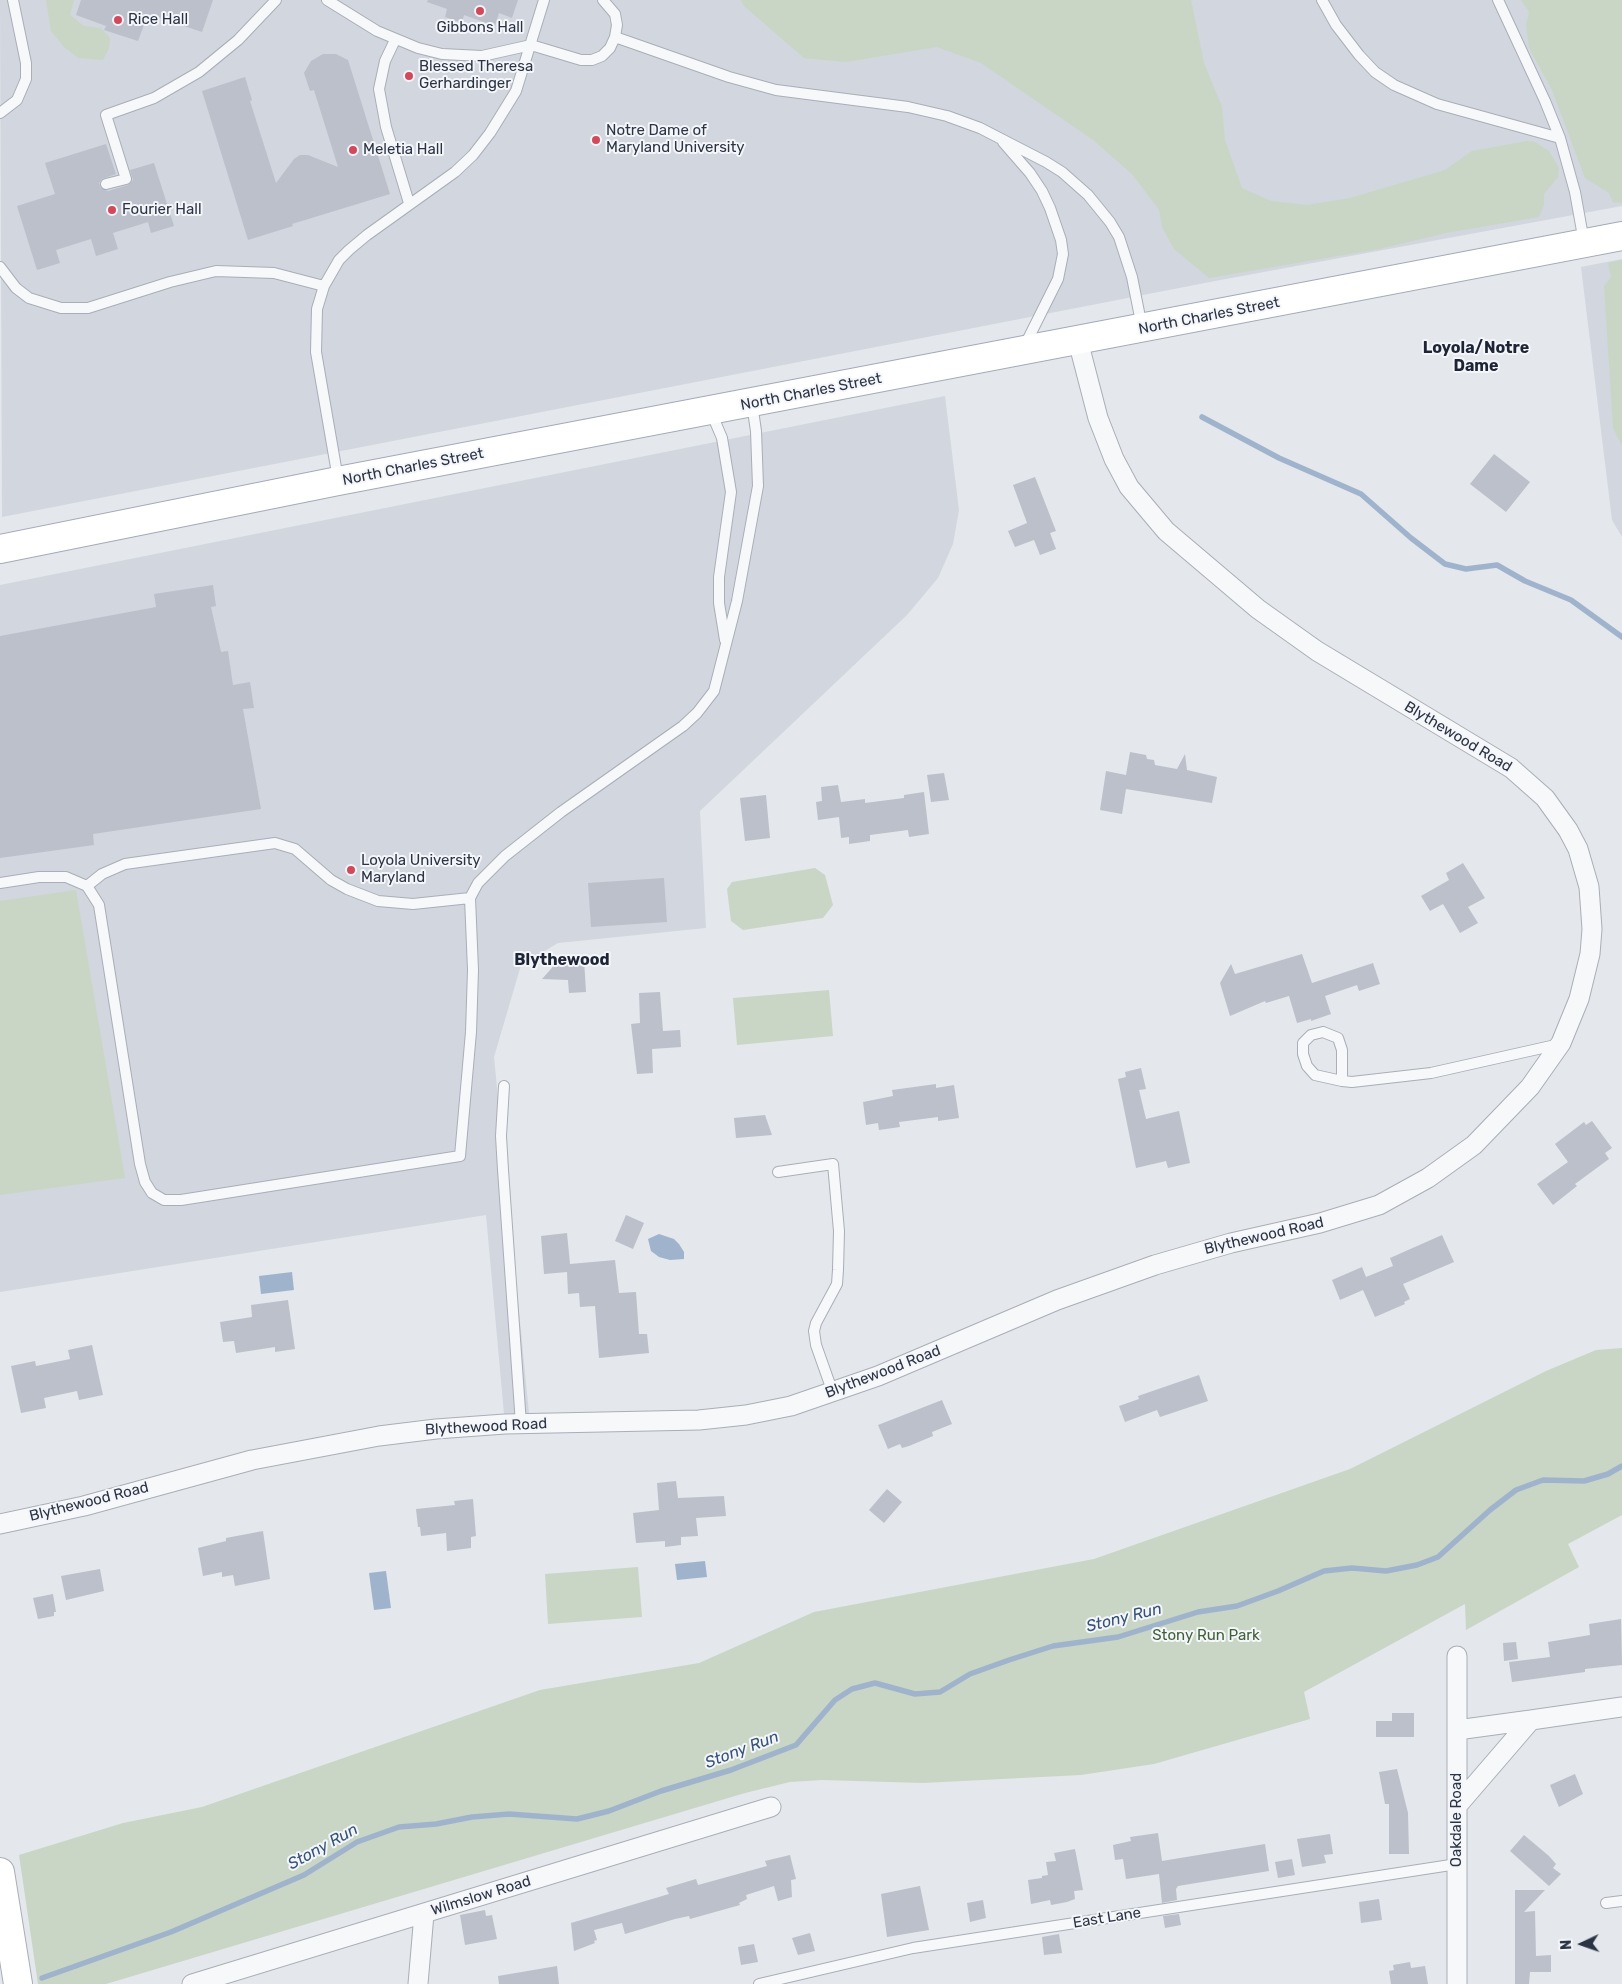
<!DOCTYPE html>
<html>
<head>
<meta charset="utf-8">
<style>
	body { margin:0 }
	#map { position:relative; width:1622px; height:1984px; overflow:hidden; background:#e4e7ec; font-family:Rubik,sans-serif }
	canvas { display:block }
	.north { position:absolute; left:1557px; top:1919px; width:50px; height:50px; -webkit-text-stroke:4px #f4f6f9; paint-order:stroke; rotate:267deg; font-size:14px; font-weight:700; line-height:20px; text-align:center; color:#2b3445 }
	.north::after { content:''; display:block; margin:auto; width:18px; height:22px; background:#2b3445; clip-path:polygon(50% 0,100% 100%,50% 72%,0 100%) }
</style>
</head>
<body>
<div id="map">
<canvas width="1622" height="1984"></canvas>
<div class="north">N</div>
</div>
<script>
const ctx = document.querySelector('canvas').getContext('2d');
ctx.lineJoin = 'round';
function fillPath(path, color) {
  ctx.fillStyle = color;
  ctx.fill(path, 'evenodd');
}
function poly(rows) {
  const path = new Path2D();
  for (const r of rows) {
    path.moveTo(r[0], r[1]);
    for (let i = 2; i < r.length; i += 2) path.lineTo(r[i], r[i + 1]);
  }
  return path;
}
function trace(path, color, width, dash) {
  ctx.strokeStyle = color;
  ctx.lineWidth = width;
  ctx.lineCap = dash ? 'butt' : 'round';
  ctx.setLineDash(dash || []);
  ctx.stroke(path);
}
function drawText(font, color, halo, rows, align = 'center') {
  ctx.font = font + ' Rubik,sans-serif';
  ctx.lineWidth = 4;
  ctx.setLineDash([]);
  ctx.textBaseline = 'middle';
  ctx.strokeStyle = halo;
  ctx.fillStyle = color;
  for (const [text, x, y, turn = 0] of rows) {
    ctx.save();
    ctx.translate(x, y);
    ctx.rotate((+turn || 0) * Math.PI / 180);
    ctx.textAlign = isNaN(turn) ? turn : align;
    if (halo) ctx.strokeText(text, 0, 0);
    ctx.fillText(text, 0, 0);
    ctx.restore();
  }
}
fillPath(poly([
	[0,0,1622,0,1622,206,1215,281,2,517],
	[1622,259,1622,537,1612,520,1581,267],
	[945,396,959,510,953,544,938,578,907,615,700,811,706,928,558,943,521,965,494,1057,529,1413,504,1414,486,1215,0,1292,0,585]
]), '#d2d6de');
fillPath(poly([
	[46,0,74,0,70,15,84,26,101,28,110,38,109,48,103,60,78,58,64,47,51,31],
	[741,0,1191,0,1204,63,1222,107,1225,140,1242,188,1271,201,1307,205,1350,198,1445,170,1472,151,1527,141,1535,142,1549,151,1559,168,1558,177,1544,194,1544,205,1539,217,1446,233,1379,249,1209,278,1174,249,1162,227,1159,210,1132,174,1093,140,981,63,937,47,846,62,804,58,744,6],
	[1521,0,1622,0,1622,203,1613,202,1609,193,1585,178,1552,90,1529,48,1526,25,1529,12],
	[1622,260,1622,446,1613,428,1604,286,1611,277,1608,263],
	[815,868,825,875,833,905,823,918,743,930,731,921,727,889,732,882],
	[76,890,125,1178,0,1195,0,901],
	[829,990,833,1036,737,1045,733,998],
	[1622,1348,1622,1515,1568,1544,1579,1567,1466,1630,1465,1604,1304,1692,1310,1719,1154,1764,1081,1775,923,1783,822,1780,790,1782,745,1793,106,1984,38,1984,19,1855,123,1823,202,1807,540,1690,699,1663,814,1612,1094,1559,1350,1469,1546,1371,1596,1350],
	[638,1567,642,1617,548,1624,545,1574]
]), '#c9d6c5');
fillPath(poly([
	[659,1234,674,1239,679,1244,684,1252,684,1259,670,1260,659,1257,651,1251,648,1239],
	[292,1272,294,1290,261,1294,259,1276],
	[705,1561,707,1577,677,1580,675,1564],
	[386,1571,391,1608,374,1610,369,1573]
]), '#9fb4cc');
trace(poly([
	[1202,417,1279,458,1361,494,1411,538,1445,564,1466,569,1497,565,1525,581,1571,600,1622,637],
	[42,1978,171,1932,304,1875,357,1842,399,1827,436,1824,472,1817,509,1814,577,1819,609,1811,661,1791,731,1770,796,1745,835,1700,852,1689,875,1683,915,1694,940,1692,970,1674,1009,1660,1053,1646,1118,1637,1198,1612,1237,1606,1278,1591,1324,1571,1352,1568,1386,1571,1417,1565,1438,1557,1490,1510,1516,1490,1543,1480,1584,1481,1608,1474,1622,1466]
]), '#9fb4cc', 5.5);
fillPath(poly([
	[81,0,213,0,202,32,148,14,138,41,104,30,106,26,76,15],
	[428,0,518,0,512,18,499,13,495,26,464,15,462,23,445,17,447,9,427,2],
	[323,54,336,54,348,60,390,194,292,224,293,226,248,240,202,91,245,77,252,100,250,101,276,183,294,159,300,155,308,155,338,167,314,90,310,91,304,73,311,61],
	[106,144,116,174,102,179,99,183,101,188,108,191,128,185,133,180,130,170,154,163,174,226,151,233,148,222,113,233,118,249,96,256,91,239,56,250,60,263,37,270,17,206,55,194,45,163],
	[1494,454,1530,482,1506,512,1470,484],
	[1035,477,1056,531,1050,533,1056,549,1040,555,1034,540,1015,547,1008,531,1027,523,1013,485],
	[213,585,216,606,211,607,221,652,228,651,233,685,250,682,254,708,243,709,261,809,93,834,94,845,0,858,0,636,156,607,154,594],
	[1130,752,1146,755,1147,759,1154,760,1155,765,1177,769,1185,754,1187,770,1217,777,1212,803,1126,789,1122,814,1100,810,1106,771,1126,775],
	[944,773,949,800,931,802,927,775],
	[838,785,841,802,865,799,865,803,904,798,904,795,924,792,929,834,909,837,908,830,870,835,870,841,849,844,849,837,841,838,839,817,818,820,816,802,822,801,821,787],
	[766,795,770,838,745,841,740,798],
	[1463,863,1485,898,1468,907,1478,923,1460,933,1443,904,1430,911,1421,896,1449,880,1446,873],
	[664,878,667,922,591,927,588,883],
	[1302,954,1312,983,1373,963,1380,984,1359,991,1357,985,1325,996,1331,1014,1311,1021,1311,1019,1297,1023,1289,996,1266,1003,1265,1001,1230,1016,1220,983,1231,964,1235,974],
	[584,959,586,992,569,993,568,980,542,979,558,961],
	[660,992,663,1031,680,1030,681,1047,652,1049,653,1073,637,1074,631,1024,640,1023,639,993],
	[1141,1068,1146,1089,1139,1090,1146,1119,1179,1111,1190,1163,1168,1168,1166,1161,1136,1168,1118,1079,1126,1077,1125,1072],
	[936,1084,936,1088,954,1085,959,1118,938,1121,938,1117,899,1122,900,1127,879,1130,878,1123,866,1125,863,1102,893,1096,892,1090],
	[765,1115,772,1135,736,1138,734,1118],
	[1592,1121,1612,1148,1605,1153,1609,1159,1575,1184,1577,1186,1553,1205,1537,1184,1568,1162,1555,1144,1584,1122,1586,1125],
	[626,1215,644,1223,633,1249,615,1241],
	[567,1233,570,1264,615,1260,619,1293,636,1292,639,1334,647,1334,649,1353,599,1358,595,1306,580,1307,579,1293,568,1294,567,1272,544,1274,541,1236],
	[1442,1235,1454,1262,1403,1284,1410,1299,1404,1302,1405,1304,1375,1317,1363,1290,1340,1300,1332,1280,1362,1267,1366,1277,1393,1266,1390,1258],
	[288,1300,295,1349,275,1352,275,1347,236,1353,234,1341,223,1342,220,1322,252,1317,251,1305],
	[92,1345,103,1395,79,1400,77,1391,44,1398,46,1408,21,1413,11,1366,35,1361,36,1366,70,1359,68,1350],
	[1199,1375,1208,1401,1160,1417,1157,1410,1125,1422,1119,1406,1139,1399,1138,1396],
	[942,1400,952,1424,932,1432,933,1436,909,1446,902,1448,900,1444,888,1449,878,1425],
	[676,1481,678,1498,724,1496,726,1516,696,1518,698,1536,681,1537,681,1545,665,1547,665,1541,636,1543,633,1513,659,1510,657,1483],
	[887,1489,902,1502,884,1523,869,1510],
	[473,1499,476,1536,471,1537,471,1548,447,1551,446,1533,421,1536,420,1527,418,1527,416,1509,455,1505,454,1501],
	[263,1531,270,1579,235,1586,233,1575,222,1577,222,1572,203,1576,198,1548,226,1541,226,1538],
	[100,1569,104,1591,66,1600,61,1576],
	[53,1594,56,1612,54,1612,54,1616,38,1619,33,1598],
	[1621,1619,1622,1665,1585,1669,1585,1672,1512,1682,1509,1662,1550,1657,1548,1642,1590,1635,1589,1624],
	[1516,1642,1518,1659,1504,1661,1503,1643],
	[1392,1713,1414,1713,1414,1737,1376,1737,1376,1721,1392,1721],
	[1397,1769,1408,1813,1409,1854,1389,1854,1389,1804,1385,1804,1379,1772],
	[1575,1774,1583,1794,1559,1807,1550,1785],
	[1158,1833,1162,1861,1265,1844,1269,1871,1178,1886,1176,1889,1177,1900,1162,1903,1159,1874,1126,1879,1123,1859,1115,1860,1113,1845,1131,1841,1130,1837],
	[1330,1834,1333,1854,1324,1855,1326,1863,1302,1867,1297,1839],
	[1524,1835,1549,1856,1556,1864,1553,1868,1561,1874,1549,1886,1510,1851],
	[1075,1849,1083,1890,1074,1891,1075,1899,1067,1902,1051,1905,1050,1900,1031,1904,1028,1880,1042,1878,1042,1876,1048,1875,1046,1862,1056,1861,1054,1853],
	[790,1855,796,1879,791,1880,792,1897,778,1901,774,1886,746,1895,747,1899,739,1903,740,1905,690,1919,689,1916,675,1919,625,1934,622,1923,594,1930,597,1940,594,1941,595,1943,574,1951,571,1923,669,1894,666,1888,696,1879,698,1885,767,1866,765,1861],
	[1292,1859,1295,1875,1278,1878,1275,1862],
	[920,1886,929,1930,887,1937,881,1894],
	[1515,1890,1545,1890,1524,1912,1535,1911,1536,1956,1551,1955,1551,1972,1530,1972,1529,1984,1515,1984],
	[1379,1899,1382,1920,1361,1923,1359,1902],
	[983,1900,986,1918,970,1922,967,1903],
	[485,1910,486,1916,492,1915,497,1939,465,1945,460,1915],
	[1179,1914,1181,1925,1165,1928,1163,1916],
	[810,1933,815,1951,798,1955,792,1938],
	[1059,1934,1062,1953,1044,1955,1042,1937],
	[754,1944,758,1962,741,1965,738,1947],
	[1410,1962,1411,1968,1425,1966,1428,1984,1391,1984,1389,1971,1394,1970,1393,1965],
	[557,1966,559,1984,499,1984,498,1976]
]), '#bbc0ca');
const lane = poly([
	[327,0,377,31,418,48,442,54,482,56,531,45,581,60,592,60,602,56,610,48,615,37,617,25,615,14,603,0],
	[1322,0,1336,25,1359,55,1375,72,1394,85,1437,104,1560,138],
	[1498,0,1545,101,1560,138,1575,192,1584,242],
	[615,37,729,77,776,90,908,107,947,116,980,128,1046,162,1062,172,1088,195,1110,222,1119,237,1132,277,1142,327],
	[395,40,385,61,379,89,386,127,409,203],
	[0,113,17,100,26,79,26,63,13,0],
	[1003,142,1030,173,1042,191,1050,208,1061,240,1063,254,1058,279,1024,347],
	[106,184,126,179,106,115,154,98,199,72,238,40,276,0],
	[0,267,16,288,29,298,61,308,88,308,170,282,216,271,274,273,324,286],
	[711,412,722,438,731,492,719,577,719,603,725,640],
	[338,479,316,352,317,309,324,286,339,260,349,250,367,235,455,172,473,155,490,133,516,91,544,0],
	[0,883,39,877,66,877,87,886,99,905,140,1164,145,1182,152,1193,164,1200,181,1200,460,1156,471,1032,473,970,470,898],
	[87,886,102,874,125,864,275,843,295,849,331,880,347,889,378,901,413,904,470,898,478,883,505,856,561,812,683,726,697,713,714,691,737,601,758,486,756,431,752,404],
	[1323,1032,1338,1038,1342,1050,1342,1081,1315,1075,1307,1066,1303,1054,1303,1043,1311,1035,1323,1032],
	[1342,1081,1352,1082,1431,1073,1560,1044],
	[504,1086,501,1136,503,1170,521,1424],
	[778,1172,833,1164,839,1231,838,1270,837,1284,816,1323,814,1331,816,1345,833,1393],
	[1606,1903,1622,1901],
	[759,1984,913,1948,1457,1864]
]);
const street = poly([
	[0,1524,84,1506,252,1460,379,1436,436,1429,505,1424,699,1420,746,1415,791,1406,878,1376,1057,1300,1155,1265,1231,1243,1320,1223,1379,1205,1428,1178,1474,1145,1530,1087,1561,1043,1579,999,1590,954,1592,929,1589,887,1578,849,1568,830,1545,798,1511,768,1317,651,1258,609,1166,531,1129,487,1114,459,1098,418,1078,341],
	[1457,1730,1531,1720],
	[1457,1806,1531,1720,1622,1707],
	[192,1984,771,1807],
	[418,1984,424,1914],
	[1457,1984,1457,1656]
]);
const secondary = poly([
	[0,1872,18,1984]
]);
const primary = poly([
	[0,549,338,481,1622,236]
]);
trace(lane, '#a9aeb7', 12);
trace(street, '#a9aeb7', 21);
trace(secondary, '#a9aeb7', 30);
trace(primary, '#a3abb8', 30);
trace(lane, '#f7f8fa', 10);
trace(street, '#f7f8fa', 19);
trace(secondary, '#fff', 28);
trace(primary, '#fff', 28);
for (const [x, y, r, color] of [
	[480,11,5,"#d1495b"],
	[118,20,5,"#d1495b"],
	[409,76,5,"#d1495b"],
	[596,140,5,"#d1495b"],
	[353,150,5,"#d1495b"],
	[112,210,5,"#d1495b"],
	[351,870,5,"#d1495b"]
]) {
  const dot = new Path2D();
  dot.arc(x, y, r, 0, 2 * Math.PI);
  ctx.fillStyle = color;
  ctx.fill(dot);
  trace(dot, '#f4f6f9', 2);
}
drawText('15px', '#2b3445', '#f4f6f9', [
	["Rice Hall",128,20],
	["Gibbons Hall",480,28,"center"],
	["Blessed Theresa",419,67],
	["Gerhardinger",419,84],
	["Notre Dame of",606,131],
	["Maryland University",606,148],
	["Meletia Hall",363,150],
	["Fourier Hall",122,210],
	["Loyola University",361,861],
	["Maryland",361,878]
], 'left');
drawText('15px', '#2b3445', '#f4f6f9', [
	["North Charles Street",1209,316,-11],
	["North Charles Street",811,392,-11],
	["North Charles Street",413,467,-11],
	["Blythewood Road",1458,737,31],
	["Blythewood Road",1264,1236,-13],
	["Blythewood Road",883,1372,-21],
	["Blythewood Road",486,1427,-3],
	["Blythewood Road",89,1502,-14],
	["Oakdale Road",1457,1820,-90],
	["Wilmslow Road",481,1896,-17],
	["East Lane",1107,1918,-9]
]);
drawText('15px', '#3f6138', '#f4f6f9', [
	["Stony Run Park",1206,1636]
]);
drawText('bold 16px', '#1d2536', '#f4f6f9', [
	["Loyola/Notre",1476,348],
	["Dame",1476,366],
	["Blythewood",562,960]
]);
drawText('italic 16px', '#34527a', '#f4f6f9', [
	["Stony Run",1124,1618,-14],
	["Stony Run",742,1750,-21],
	["Stony Run",323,1847,-29]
]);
</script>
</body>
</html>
